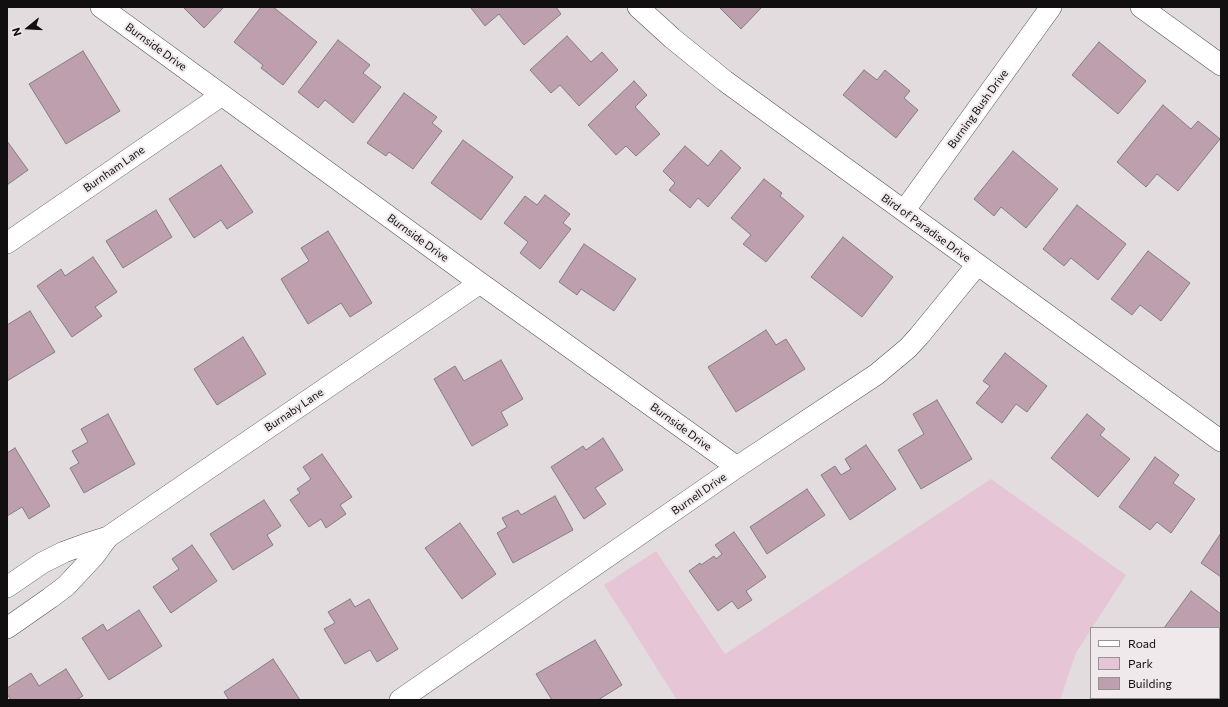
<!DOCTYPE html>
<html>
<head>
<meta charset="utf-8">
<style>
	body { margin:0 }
	#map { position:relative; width:1228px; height:707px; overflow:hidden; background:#e3dcdf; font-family:Commissioner,sans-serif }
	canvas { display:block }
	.frame { position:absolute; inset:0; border:8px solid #110f10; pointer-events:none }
	.legend { position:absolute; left:1090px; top:627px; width:130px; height:72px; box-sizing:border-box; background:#f0e9ec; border:1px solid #979294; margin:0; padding:5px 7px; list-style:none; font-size:12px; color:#110f10 }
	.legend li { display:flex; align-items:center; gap:8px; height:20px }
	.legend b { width:20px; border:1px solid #979294 }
	.north { position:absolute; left:8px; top:8px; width:40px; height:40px; -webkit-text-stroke:3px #f0e9ec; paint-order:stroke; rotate:252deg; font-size:11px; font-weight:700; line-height:16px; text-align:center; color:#110f10 }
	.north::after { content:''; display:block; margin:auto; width:14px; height:18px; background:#110f10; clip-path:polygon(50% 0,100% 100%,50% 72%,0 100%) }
</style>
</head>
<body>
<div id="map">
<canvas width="1228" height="707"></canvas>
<div class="frame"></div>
<ul class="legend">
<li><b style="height:5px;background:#fff"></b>Road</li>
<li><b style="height:11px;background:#e6c6d6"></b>Park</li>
<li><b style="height:11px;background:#bd9fae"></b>Building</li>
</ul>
<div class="north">N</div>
</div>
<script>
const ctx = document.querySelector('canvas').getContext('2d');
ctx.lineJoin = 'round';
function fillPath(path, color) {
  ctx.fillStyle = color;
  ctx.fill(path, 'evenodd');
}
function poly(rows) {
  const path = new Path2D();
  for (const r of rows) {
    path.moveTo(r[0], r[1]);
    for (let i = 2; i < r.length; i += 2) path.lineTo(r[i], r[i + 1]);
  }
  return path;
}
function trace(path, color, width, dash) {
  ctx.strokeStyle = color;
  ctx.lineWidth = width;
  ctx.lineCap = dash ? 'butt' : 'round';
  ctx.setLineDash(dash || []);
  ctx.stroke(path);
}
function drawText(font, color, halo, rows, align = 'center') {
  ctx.font = font + ' Commissioner,sans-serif';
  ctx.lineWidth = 4;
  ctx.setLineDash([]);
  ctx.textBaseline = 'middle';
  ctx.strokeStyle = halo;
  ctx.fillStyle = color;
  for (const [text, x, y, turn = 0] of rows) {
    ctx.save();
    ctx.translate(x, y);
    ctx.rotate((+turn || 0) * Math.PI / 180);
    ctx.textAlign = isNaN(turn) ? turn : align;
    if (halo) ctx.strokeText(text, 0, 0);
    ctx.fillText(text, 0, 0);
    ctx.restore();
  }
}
fillPath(poly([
	[991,479,1126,575,1076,653,1060,700,677,700,604,585,656,551,725,654]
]), '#e6c6d6');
const building = poly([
	[183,7,224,7,204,28,183,7],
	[261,7,273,7,317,42,283,85,261,68,263,65,234,42,261,7],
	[472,7,556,7,561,14,524,45,499,14,485,26,471,8,472,7],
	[719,7,762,7,741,29,719,7],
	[567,36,591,62,602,52,618,70,579,106,560,85,551,93,530,70,567,36],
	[338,40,370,65,363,73,381,87,353,123,325,100,318,108,298,92,338,40],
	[1099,42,1146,81,1118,114,1072,75,1099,42],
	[83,51,120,111,66,144,29,84,83,51],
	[864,70,877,80,885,70,910,91,904,98,918,110,896,138,843,95,864,70],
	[634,81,647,95,635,107,660,134,636,156,626,146,616,155,588,125,634,81],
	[404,93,437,117,432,123,442,131,413,169,389,152,386,156,367,143,404,93],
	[1163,105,1191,129,1198,121,1220,139,1178,191,1157,174,1146,187,1117,162,1163,105],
	[463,140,513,177,481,220,431,183,463,140],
	[7,141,28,170,7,185,7,141],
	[685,146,708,166,721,150,741,168,708,207,698,198,690,208,669,190,675,183,663,171,685,146],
	[1013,151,1058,189,1026,228,1001,207,994,216,974,199,1013,151],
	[221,165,253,212,227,229,221,220,194,238,169,199,221,165],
	[764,179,782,193,780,196,804,216,766,262,743,244,751,235,731,218,764,179],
	[545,195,570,214,563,223,571,229,540,269,520,253,528,242,504,223,525,196,537,205,545,195],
	[1077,205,1126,244,1098,280,1071,258,1064,266,1043,249,1077,205],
	[156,210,172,237,123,268,106,241,156,210],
	[328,231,372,303,350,317,341,303,308,324,281,279,309,261,301,248,328,231],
	[843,237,893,277,862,317,811,277,843,237],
	[584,244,636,279,614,311,581,289,577,295,559,282,584,244],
	[1148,251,1190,283,1161,321,1140,305,1132,315,1111,299,1148,251],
	[93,257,117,292,95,307,102,316,72,337,37,286,61,269,65,276,93,257],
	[30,311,55,352,7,381,7,325,30,311],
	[766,330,776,345,786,339,805,369,736,412,708,367,766,330],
	[243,337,266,374,217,405,194,369,243,337],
	[1005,353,1047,386,1027,412,1016,404,1002,423,976,403,990,386,983,381,1005,353],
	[501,360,523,399,501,412,508,425,472,446,434,379,455,366,464,381,501,360],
	[937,400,972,459,921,489,898,450,924,434,913,414,937,400],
	[108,414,135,464,84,493,70,468,79,463,72,451,88,442,81,429,108,414],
	[1087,414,1105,429,1100,435,1130,459,1098,497,1051,458,1087,414],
	[603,438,623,470,595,488,606,504,584,519,551,467,583,446,586,450,603,438],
	[866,445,896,489,850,520,821,475,835,466,841,475,851,469,845,459,866,445],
	[15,448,50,506,29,519,22,507,7,516,7,453,15,448],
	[322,454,352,497,340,505,346,514,326,528,321,519,309,527,290,500,300,493,297,489,311,479,303,467,322,454],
	[1155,457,1179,475,1173,483,1195,499,1171,533,1157,522,1150,530,1119,507,1155,457],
	[807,489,825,515,767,554,750,527,807,489],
	[555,496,573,530,513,563,497,533,507,527,502,518,518,510,521,515,555,496],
	[264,500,281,526,267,535,273,545,233,570,210,534,264,500],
	[460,523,496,574,462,599,425,548,460,523],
	[734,532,766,577,746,591,752,600,738,609,732,601,718,611,689,571,700,563,701,565,714,556,716,559,722,554,715,545,734,532],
	[1221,533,1221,577,1201,563,1221,533],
	[192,545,217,581,171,613,153,587,179,569,172,559,192,545],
	[1191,591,1221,614,1221,641,1219,639,1219,628,1164,628,1191,591],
	[350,599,355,607,369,599,398,649,377,662,370,650,345,664,324,629,335,623,328,612,350,599],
	[139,610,162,646,109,680,82,638,103,624,107,631,139,610],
	[595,640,622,685,598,700,552,700,536,674,595,640],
	[273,659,300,700,229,700,224,692,273,659],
	[66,669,83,696,76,700,11,700,7,694,7,688,31,673,39,686,66,669],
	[1091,697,1137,698,1141,700,1093,700,1090,699,1091,697]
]);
fillPath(building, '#bd9fae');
trace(building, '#847e81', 1);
const minor = poly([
	[101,7,480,283,737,467],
	[638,7,672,38,725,81,1221,441],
	[1141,7,1221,65],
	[904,211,1051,7],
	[7,243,222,95],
	[108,537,480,283],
	[7,587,42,563,64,552,86,544,108,537,94,556,66,586,50,598,7,628],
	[400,700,737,467,877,374,908,348,919,336,977,265]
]);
trace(minor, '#595456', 22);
trace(minor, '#fff', 21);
drawText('11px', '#110f10', '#f0e9ec', [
	["Burnside Drive",156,47,36],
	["Burning Bush Drive",978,109,-54],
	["Burnham Lane",114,169,-35],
	["Bird of Paradise Drive",926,228,36],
	["Burnside Drive",418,238,36],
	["Burnaby Lane",294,410,-34],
	["Burnside Drive",681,427,36],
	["Burnell Drive",699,494,-35]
]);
</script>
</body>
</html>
